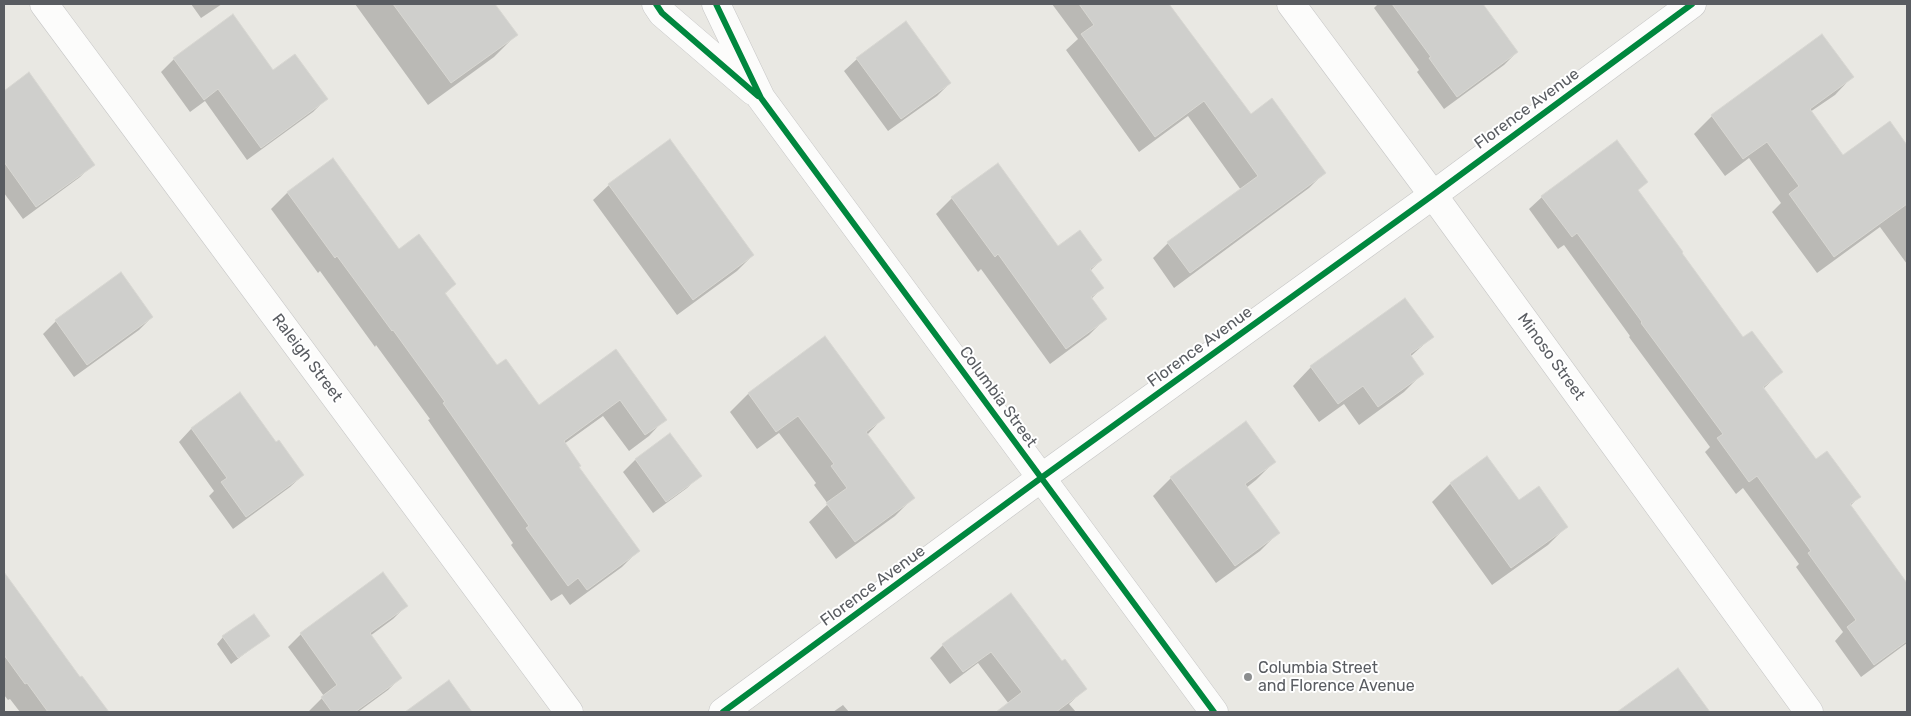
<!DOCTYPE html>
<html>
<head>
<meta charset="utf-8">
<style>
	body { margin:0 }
	#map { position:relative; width:1911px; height:716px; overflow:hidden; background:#e9e8e3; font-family:Rubik,sans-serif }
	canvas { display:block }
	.frame { position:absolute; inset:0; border:5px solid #595c61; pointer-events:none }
</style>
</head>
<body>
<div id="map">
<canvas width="1911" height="716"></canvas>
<div class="frame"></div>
</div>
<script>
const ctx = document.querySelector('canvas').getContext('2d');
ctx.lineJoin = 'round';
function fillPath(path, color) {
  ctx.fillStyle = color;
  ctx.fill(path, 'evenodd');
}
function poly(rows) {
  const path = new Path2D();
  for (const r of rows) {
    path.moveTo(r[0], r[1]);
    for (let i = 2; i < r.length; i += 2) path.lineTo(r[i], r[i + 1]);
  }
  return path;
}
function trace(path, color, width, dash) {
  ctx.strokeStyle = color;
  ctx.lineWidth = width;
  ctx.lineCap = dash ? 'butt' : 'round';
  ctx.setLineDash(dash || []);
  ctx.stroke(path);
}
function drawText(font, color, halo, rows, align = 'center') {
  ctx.font = font + ' Rubik,sans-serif';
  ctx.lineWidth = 4;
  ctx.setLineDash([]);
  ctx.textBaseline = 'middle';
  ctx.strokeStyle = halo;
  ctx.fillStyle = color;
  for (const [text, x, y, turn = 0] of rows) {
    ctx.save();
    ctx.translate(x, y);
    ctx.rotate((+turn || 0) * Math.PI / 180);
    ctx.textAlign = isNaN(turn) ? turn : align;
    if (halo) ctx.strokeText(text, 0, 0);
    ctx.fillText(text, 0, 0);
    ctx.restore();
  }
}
fillPath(poly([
	[191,4,222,4,201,18],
	[355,4,494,4,516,35,494,57,428,105],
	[1052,4,1169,4,1250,115,1324,173,1309,188,1174,288,1153,258,1168,243,1241,190,1188,116,1139,152,1066,50,1078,39],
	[1378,4,1469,4,1482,22,1517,52,1504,65,1444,109,1417,72,1419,70,1374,8],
	[1822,36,1852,77,1835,95,1810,112,1842,156,1889,122,1907,146,1907,264,1880,227,1817,273,1772,212,1781,203,1749,158,1725,176,1694,134,1712,116],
	[174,59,273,72,326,99,313,112,247,160,205,101,190,112,161,72],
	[857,59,950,83,937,96,888,131,844,71],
	[29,74,93,164,80,177,23,219,4,193,4,92],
	[332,160,398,251,454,284,444,295,497,367,538,407,616,351,665,419,649,436,629,451,603,416,564,444,578,467,638,551,622,567,570,605,562,594,551,601,511,545,513,543,428,420,430,419,376,345,375,347,320,271,318,273,271,209,287,193],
	[1646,182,1637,191,1681,254,1743,339,1781,372,1763,389,1815,461,1859,497,1850,506,1907,584,1907,643,1861,677,1835,641,1843,632,1796,567,1799,564,1743,488,1736,494,1705,452,1710,447,1629,337,1630,336,1564,245,1558,249,1529,209,1542,197],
	[609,185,753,255,737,271,677,315,593,200],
	[952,198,1058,247,1101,260,1090,271,1102,288,1091,299,1105,319,1089,335,1050,364,981,269,978,272,936,214],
	[120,274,152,317,139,330,74,377,43,334,56,321],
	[1432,337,1410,357,1422,374,1404,392,1359,425,1344,404,1319,422,1293,386,1311,367],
	[825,338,883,418,867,435,913,498,895,516,836,559,809,522,828,504,814,485,816,483,779,433,757,449,730,412,748,394],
	[239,394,276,444,303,475,290,487,233,529,209,496,214,491,179,442,191,429],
	[1487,458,1519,502,1567,526,1548,545,1492,585,1432,502,1450,484],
	[635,460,700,475,687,488,653,513,623,472],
	[1274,462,1256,480,1246,488,1278,533,1260,551,1216,583,1153,496,1171,478],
	[4,574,80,679,82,678,107,712,20,712,10,699,8,700,4,695],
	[383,574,406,606,393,619,370,636,401,677,388,690,358,712,310,712,309,711,324,696,288,647,301,634],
	[1011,594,1062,663,1085,689,1069,704,1076,712,998,712,1009,704,978,663,950,684,930,658,943,645],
	[268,636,231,664,217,644,223,637],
	[1678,670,1708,712,1621,712,1627,707],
	[449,682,471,712,411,712,421,702],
	[843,705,849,712,833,712]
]), '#0003');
const building = poly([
	[393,4,495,4,518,35,451,83,393,4],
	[1079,4,1169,4,1251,114,1272,98,1326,173,1190,273,1167,242,1258,176,1204,101,1155,137,1081,34,1094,25,1079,4],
	[1392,4,1483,4,1518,52,1457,97,1429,58,1431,57,1392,4],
	[233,14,273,70,295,54,328,99,261,148,218,89,204,100,173,58,233,14],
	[906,21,951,83,901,119,856,58,906,21],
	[1822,34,1854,77,1810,109,1843,155,1890,121,1907,145,1907,204,1834,257,1789,194,1799,186,1767,142,1743,159,1711,115,1822,34],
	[29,72,95,165,36,207,4,162,4,91,29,72],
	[670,139,754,255,693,300,608,184,670,139],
	[1617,140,1648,182,1638,190,1683,252,1682,253,1743,337,1752,331,1783,372,1763,387,1816,459,1827,451,1861,497,1850,504,1907,583,1907,641,1874,665,1847,627,1856,620,1808,553,1811,551,1757,476,1749,482,1717,438,1723,434,1641,323,1642,322,1577,233,1572,237,1541,196,1617,140],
	[333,158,399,249,419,234,456,284,445,293,497,365,506,359,539,405,616,349,667,420,645,435,620,400,564,441,581,466,579,467,640,551,587,590,578,578,568,586,526,528,529,526,443,403,445,402,393,330,392,331,337,256,335,258,287,192,333,158],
	[998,163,1058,246,1080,230,1102,260,1090,269,1104,288,1091,297,1107,319,1066,349,998,254,995,257,951,197,998,163],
	[121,272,153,317,87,365,55,320,121,272],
	[1405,298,1434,337,1410,354,1424,374,1378,407,1363,386,1338,404,1310,366,1405,298],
	[825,336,885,418,866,432,915,498,855,542,826,503,847,488,831,466,834,464,798,416,776,432,748,393,825,336],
	[240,392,276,442,279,440,304,475,246,517,221,482,227,478,191,428,240,392],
	[1246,421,1276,462,1245,484,1280,533,1235,566,1170,477,1246,421],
	[670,433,702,476,666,502,635,459,670,433],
	[1487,456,1519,500,1539,486,1568,527,1511,568,1450,483,1487,456],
	[4,572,80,677,82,676,109,712,48,712,27,683,25,684,4,655,4,572],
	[383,572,408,606,370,633,402,678,355,712,332,712,321,697,337,685,300,633,383,572],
	[1011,593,1062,661,1065,659,1087,689,1056,712,996,712,1022,692,991,652,963,672,942,644,1011,593],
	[254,614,270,636,238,658,222,636,254,614],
	[1678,668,1710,712,1617,712,1678,668],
	[449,680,472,712,405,712,449,680]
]);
fillPath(building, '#cfcfcc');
trace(building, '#d8d7d2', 1);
const minor = poly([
	[44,4,569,712],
	[1291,4,1433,195,1809,712],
	[723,712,1041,478,1433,195,1692,4]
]);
const tertiary = poly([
	[656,4,662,13,753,91],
	[716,4,761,98,1214,712]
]);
trace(minor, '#c6c6c6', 29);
trace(tertiary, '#c6c6c6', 29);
trace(minor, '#fcfcfb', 28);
trace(tertiary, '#fcfcfb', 28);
trace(poly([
	[656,4,662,13,758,96],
	[716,4,761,98,1214,712],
	[723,712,1041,478,1433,195,1692,4]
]), '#00873e', 6);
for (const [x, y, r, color] of [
	[1248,677,5,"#8b8d8e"]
]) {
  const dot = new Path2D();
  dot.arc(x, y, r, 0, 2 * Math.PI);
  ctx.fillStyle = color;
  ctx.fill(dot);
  trace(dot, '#fff', 2);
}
drawText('16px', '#595c61', '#fff', [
	["Florence Avenue",1527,109,-36],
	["Florence Avenue",1200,347,-36],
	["Minoso Street",1551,357,54],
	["Raleigh Street",307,358,53],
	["Columbia Street",998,397,54],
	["Florence Avenue",873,586,-36]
]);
drawText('16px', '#595c61', '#fff', [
	["Columbia Street",1258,668],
	["and Florence Avenue",1258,686]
], 'left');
</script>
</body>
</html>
